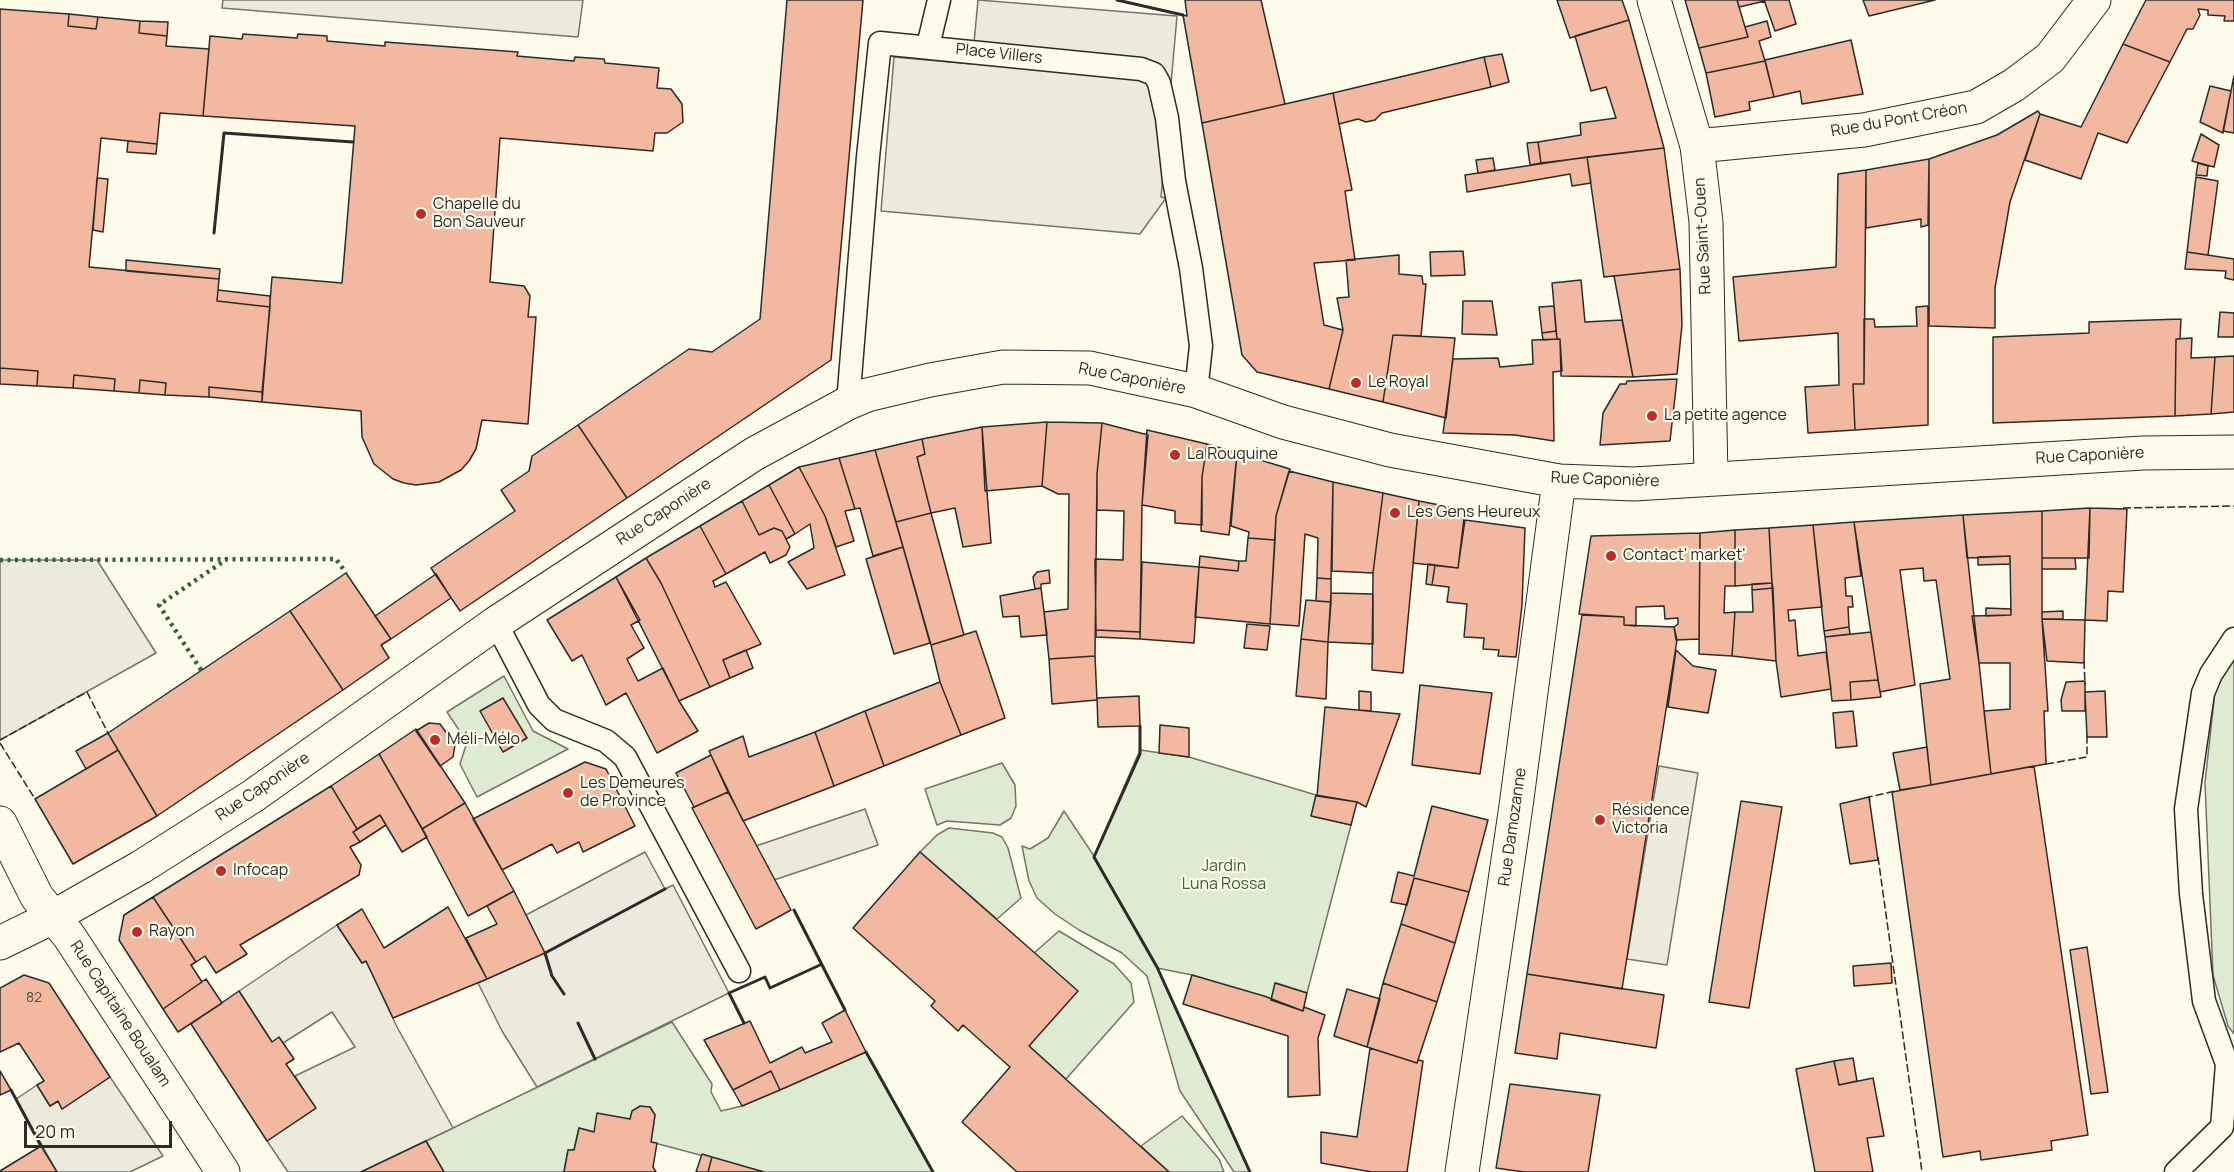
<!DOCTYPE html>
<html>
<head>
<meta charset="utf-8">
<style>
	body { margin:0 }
	#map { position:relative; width:2234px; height:1172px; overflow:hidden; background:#fdfbea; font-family:Manrope,sans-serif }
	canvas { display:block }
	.scale { position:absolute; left:24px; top:1121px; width:148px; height:27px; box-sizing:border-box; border:3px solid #2b2b2b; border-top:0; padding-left:8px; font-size:18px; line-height:21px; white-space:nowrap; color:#2b2b2b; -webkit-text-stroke:4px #fdfbea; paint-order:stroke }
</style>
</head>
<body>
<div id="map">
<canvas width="2234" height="1172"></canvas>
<div class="scale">20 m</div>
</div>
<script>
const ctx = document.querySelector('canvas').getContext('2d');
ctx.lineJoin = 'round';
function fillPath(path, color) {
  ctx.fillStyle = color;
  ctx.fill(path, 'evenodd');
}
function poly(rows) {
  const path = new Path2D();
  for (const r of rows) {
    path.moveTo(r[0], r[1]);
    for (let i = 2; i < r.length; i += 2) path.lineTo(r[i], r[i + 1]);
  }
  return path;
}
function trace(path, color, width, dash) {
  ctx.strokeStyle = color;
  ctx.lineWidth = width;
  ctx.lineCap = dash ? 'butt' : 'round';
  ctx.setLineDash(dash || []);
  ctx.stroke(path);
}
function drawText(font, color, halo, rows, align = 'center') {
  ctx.font = font + ' Manrope,sans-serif';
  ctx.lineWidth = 4.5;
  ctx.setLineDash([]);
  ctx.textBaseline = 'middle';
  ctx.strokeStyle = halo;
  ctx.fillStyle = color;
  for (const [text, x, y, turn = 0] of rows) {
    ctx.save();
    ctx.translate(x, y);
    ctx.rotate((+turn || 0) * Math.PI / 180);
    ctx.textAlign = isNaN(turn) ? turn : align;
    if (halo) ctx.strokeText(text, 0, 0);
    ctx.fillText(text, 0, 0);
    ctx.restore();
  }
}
const green = poly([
	[2234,657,2234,1034,2228,1026,2213,975,2205,783,2216,682,2234,657],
	[504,676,533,731,568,749,477,797,460,764,467,742,447,712,504,676],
	[1140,750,1189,757,1316,795,1312,816,1351,825,1307,993,1276,983,1271,1000,1192,975,1157,968,1250,1172,1234,1172,1180,1091,1147,976,1122,953,1079,930,1055,914,1037,898,1029,881,1022,846,1030,849,1048,838,1064,811,1094,856,1140,750],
	[1002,763,1015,785,1016,806,1011,818,1000,825,947,821,937,825,925,789,1002,763],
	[949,828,993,833,1002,837,1008,848,1021,898,997,919,920,852,937,835,949,828],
	[1059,931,1114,964,1131,983,1134,1002,1066,1079,1029,1046,1034,953,1059,931],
	[672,1022,712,1084,711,1092,721,1111,742,1106,866,1052,933,1172,764,1172,651,1142,655,1115,650,1107,630,1119,594,1132,579,1128,574,1150,568,1150,564,1172,444,1172,426,1141,672,1022],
	[1182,1116,1219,1159,1224,1172,1169,1172,1141,1146,1182,1116]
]);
fillPath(green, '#deebd1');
trace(green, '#74746e', 1.5);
const parking = poly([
	[223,0,583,0,578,37,222,8,223,0],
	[978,0,1177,16,1161,197,1166,198,1140,234,881,211,894,57,972,64,978,0],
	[0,560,97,560,156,653,0,740,0,560],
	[1659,766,1698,773,1667,965,1627,959,1659,766],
	[865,809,878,845,774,880,756,846,865,809],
	[645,852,665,889,673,885,729,993,537,1087,502,1031,478,983,544,953,526,915,645,852],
	[337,925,362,963,366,961,397,1027,453,1128,361,1172,288,1172,267,1141,315,1109,295,1076,355,1047,332,1012,283,1043,272,1042,239,991,337,925],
	[110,1077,163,1156,130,1172,57,1172,16,1099,37,1085,50,1106,58,1101,62,1109,110,1077]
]);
fillPath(parking, '#eceadb');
trace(parking, '#74746e', 1.5);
const building = poly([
	[787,0,863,0,831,360,627,498,578,425,689,349,712,352,760,319,787,0],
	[1185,0,1261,0,1285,104,1202,123,1183,15,1187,16,1185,0],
	[1557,0,1622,0,1629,20,1570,38,1557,0],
	[1685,0,1737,0,1748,37,1699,48,1685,0],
	[1737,0,1764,0,1765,1,1739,7,1737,0],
	[1789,0,1796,24,1775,31,1764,0,1789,0],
	[1863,0,1935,0,1869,16,1863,0],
	[2146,0,2234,0,2234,21,2224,21,2225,16,2208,15,2208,10,2198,9,2200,15,2193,29,2187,29,2170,62,2123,44,2146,0],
	[0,9,69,14,68,26,96,29,98,17,140,21,139,33,167,36,166,46,209,49,203,116,160,113,157,144,101,138,89,267,219,279,217,301,270,307,262,392,209,387,209,397,165,395,166,383,140,380,139,393,114,391,115,379,74,375,73,388,37,386,38,371,0,368,0,372,0,9],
	[69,14,98,17,96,29,68,26,69,14],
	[1629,20,1664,148,1541,163,1538,142,1581,135,1580,123,1616,118,1606,87,1591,91,1575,36,1629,20],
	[140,21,168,22,167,36,139,33,140,21],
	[1767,21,1771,37,1759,41,1765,61,1706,73,1699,48,1748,37,1745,27,1767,21],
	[243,34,297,38,298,34,327,36,327,41,385,46,385,42,518,52,517,56,574,61,575,57,604,59,605,63,659,68,657,88,671,89,682,104,683,122,667,133,655,133,653,151,500,138,490,282,524,286,530,296,528,317,536,317,528,424,482,420,476,449,469,461,461,470,439,482,416,485,404,483,393,479,374,464,362,437,361,411,262,402,272,277,342,283,355,126,203,116,210,36,242,39,243,34],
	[1851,40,1863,94,1802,104,1800,91,1774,97,1765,60,1851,40],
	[2123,44,2170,62,2127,143,2098,133,2081,179,2025,160,2040,114,2081,127,2123,44],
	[1502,54,1509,82,1491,87,1484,57,1502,54],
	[1484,57,1491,87,1382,113,1375,120,1366,122,1358,119,1339,124,1333,93,1484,57],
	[1765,61,1774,97,1749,102,1750,110,1715,117,1706,73,1765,61],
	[2234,76,2234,133,2223,131,2234,76],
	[2210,86,2231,91,2223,133,2200,122,2210,86],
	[1333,93,1352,190,1345,191,1355,260,1314,263,1324,325,1343,330,1329,389,1257,372,1242,355,1202,123,1333,93],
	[2038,111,2040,114,2010,202,1995,288,1995,328,1929,326,1929,159,1997,135,2038,111],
	[2201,134,2219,145,2214,167,2192,161,2201,134],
	[128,141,157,144,156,154,127,152,128,141],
	[1538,142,1541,163,1530,165,1527,143,1538,142],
	[1664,148,1680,269,1604,277,1587,157,1664,148],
	[1587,157,1591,183,1572,186,1570,174,1467,192,1465,175,1587,157],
	[1493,158,1495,170,1478,173,1476,160,1493,158],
	[1929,159,1928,225,1921,227,1921,219,1866,228,1866,170,1929,159],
	[2198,163,2208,166,2207,176,2196,175,2198,163],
	[1866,170,1864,384,1853,384,1855,430,1808,433,1805,387,1839,385,1838,333,1739,341,1733,277,1836,267,1838,174,1866,170],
	[2196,177,2218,181,2208,255,2187,252,2196,177],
	[97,178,108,179,103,232,93,230,97,178],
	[1463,251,1465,275,1431,276,1430,252,1463,251],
	[2187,252,2234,259,2234,280,2225,278,2226,271,2185,269,2187,252],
	[1399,255,1399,274,1422,276,1423,284,1426,284,1421,336,1393,335,1383,402,1329,389,1343,330,1337,298,1349,297,1346,260,1399,255],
	[126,260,220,269,219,279,126,271,126,260],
	[1680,269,1682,325,1677,374,1633,377,1614,276,1680,269],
	[1581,280,1585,322,1622,320,1633,377,1561,376,1560,339,1557,339,1552,283,1581,280],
	[218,290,270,296,270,307,217,301,218,290],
	[1463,301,1492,301,1497,335,1462,334,1463,301],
	[1554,306,1556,331,1542,333,1539,307,1554,306],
	[1928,306,1928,425,1855,430,1853,384,1864,384,1864,319,1874,319,1875,327,1917,326,1916,307,1928,306],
	[2220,312,2234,313,2234,337,2218,337,2220,312],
	[2181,319,2180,339,2176,339,2175,416,1993,423,1993,337,2089,333,2089,322,2181,319],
	[1556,331,1557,339,1543,340,1542,333,1556,331],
	[1393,335,1455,338,1446,418,1383,402,1393,335],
	[2192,338,2191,358,2215,357,2211,414,2175,416,2176,339,2192,338],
	[1560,339,1562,371,1553,372,1554,441,1515,435,1443,433,1453,359,1498,358,1500,367,1533,364,1532,340,1560,339],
	[2234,356,2234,412,2211,414,2215,357,2234,356],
	[0,368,38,371,37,386,0,384,0,368],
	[74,375,115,379,114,391,73,388,74,375],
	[1677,379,1670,441,1600,445,1603,413,1620,384,1626,384,1627,381,1677,379],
	[140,380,166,383,165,395,139,393,140,380],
	[209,387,262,392,262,402,209,397,209,387],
	[1047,422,1042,486,985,491,982,427,1047,422],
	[1047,422,1102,423,1097,474,1095,656,1049,659,1044,612,1068,609,1069,494,1058,494,1042,486,1047,422],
	[1102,423,1148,435,1142,505,1140,632,1096,630,1095,559,1123,560,1124,511,1097,510,1097,474,1102,423],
	[578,425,627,498,460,611,431,568,515,511,501,490,529,471,532,456,578,425],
	[982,427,991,543,963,547,955,508,931,513,917,457,925,454,922,439,982,427],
	[1147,430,1207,444,1202,477,1202,525,1175,523,1175,511,1142,505,1147,430],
	[922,439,925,454,917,457,931,513,896,522,875,450,922,439],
	[1207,444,1237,453,1229,535,1201,531,1202,477,1207,444],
	[875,450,903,547,873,556,860,508,855,509,839,458,875,450],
	[1237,453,1290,469,1276,516,1275,540,1248,538,1249,532,1231,526,1237,453],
	[839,458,855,509,845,511,854,541,836,547,825,516,799,467,839,458],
	[799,467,825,516,845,575,807,589,788,562,814,548,810,524,795,534,769,485,799,467],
	[1289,471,1333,482,1331,579,1317,578,1318,538,1305,534,1299,626,1270,624,1276,516,1289,471],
	[1333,482,1383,493,1373,573,1332,571,1333,482],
	[769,485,795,534,786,539,782,531,774,528,759,535,742,501,769,485],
	[1383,493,1419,501,1403,673,1372,670,1373,573,1383,493],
	[742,501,759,535,774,528,782,531,790,547,786,555,770,563,765,552,726,574,700,526,742,501],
	[1419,501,1465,510,1458,568,1413,563,1419,501],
	[2090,508,2089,558,2042,558,2042,511,2090,508],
	[2090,508,2127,509,2123,592,2108,591,2107,621,2085,620,2090,508],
	[2042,511,2042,619,2048,711,2044,711,2046,764,1991,774,1984,711,2010,709,2010,663,1979,663,1972,616,2011,615,2010,556,1967,558,1963,515,2042,511],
	[931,513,964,635,931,645,896,522,931,513],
	[1963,515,1991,774,1931,785,1920,684,1950,679,1936,580,1924,581,1923,568,1900,570,1915,685,1880,692,1854,522,1963,515],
	[1465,520,1525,528,1522,605,1516,657,1498,656,1499,650,1483,649,1484,638,1464,637,1467,604,1447,602,1449,587,1432,585,1435,565,1458,568,1465,520],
	[1854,522,1861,576,1845,578,1846,596,1852,596,1853,607,1848,607,1849,627,1824,631,1813,525,1854,522],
	[1813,525,1822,607,1788,610,1789,621,1795,620,1798,656,1826,652,1831,689,1781,697,1776,661,1769,528,1813,525],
	[700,526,726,574,713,581,715,587,726,582,761,644,723,660,730,678,710,687,661,583,646,558,700,526],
	[1769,528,1772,583,1735,586,1735,530,1769,528],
	[1735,530,1735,586,1725,586,1724,613,1735,612,1732,656,1699,654,1700,533,1735,530],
	[1700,533,1699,639,1676,640,1674,627,1678,624,1678,618,1665,619,1664,606,1636,607,1636,626,1624,625,1624,617,1579,614,1591,536,1700,533],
	[1248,538,1275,540,1270,624,1195,617,1199,567,1238,571,1239,561,1246,561,1248,538],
	[903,547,930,643,894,654,866,559,903,547],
	[1200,556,1239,561,1238,571,1199,567,1200,556],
	[2010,556,2010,564,1978,565,1978,557,2010,556],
	[646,558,661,583,710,687,679,701,616,577,646,558],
	[2042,558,2075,558,2076,569,2042,569,2042,558],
	[1142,562,1199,567,1194,643,1140,639,1142,562],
	[1428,564,1435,565,1432,585,1426,584,1428,564],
	[1049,570,1050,583,1041,584,1041,588,1035,589,1033,577,1037,572,1049,570],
	[346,573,391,639,381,645,389,658,343,690,290,611,346,573],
	[436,574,451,598,391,639,375,616,436,574],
	[616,577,640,620,631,625,644,648,627,659,638,681,663,668,679,701,698,731,657,753,626,693,606,705,582,655,572,661,547,620,616,577],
	[1317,578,1331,579,1331,602,1316,601,1317,578],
	[1772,583,1773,588,1752,590,1752,584,1772,583],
	[1041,588,1047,635,1021,637,1019,616,1003,617,1000,596,1041,588],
	[1773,588,1776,661,1732,656,1735,612,1753,612,1752,590,1773,588],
	[1331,593,1373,594,1373,644,1328,642,1331,593],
	[1306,600,1331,602,1328,642,1301,639,1306,600],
	[1986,608,2011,609,2011,615,1986,616,1986,608],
	[290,611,343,690,157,816,108,733,290,611],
	[2063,611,2063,619,2042,619,2042,612,2063,611],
	[1582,615,1624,617,1624,625,1674,627,1677,640,1622,989,1527,974,1582,615],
	[2042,619,2085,620,2084,663,2047,661,2042,619],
	[1247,624,1270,626,1267,650,1244,648,1247,624],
	[1849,627,1850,634,1825,637,1824,631,1849,627],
	[1096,630,1140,632,1140,639,1096,637,1096,630],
	[976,631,1005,718,961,735,940,682,931,645,976,631],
	[1871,632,1878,680,1850,682,1851,700,1832,701,1825,637,1871,632],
	[1301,639,1328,642,1326,699,1296,696,1301,639],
	[746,650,753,668,730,678,723,660,746,650],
	[1676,650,1693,666,1716,670,1708,713,1668,707,1676,650],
	[1095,656,1097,700,1052,704,1049,659,1095,656],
	[1878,680,1881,697,1851,700,1850,682,1878,680],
	[2085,681,2085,711,2062,711,2061,700,2066,682,2085,681],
	[940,682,961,735,884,766,865,711,940,682],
	[1420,685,1492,693,1480,774,1412,765,1420,685],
	[1359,691,1371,692,1371,711,1359,710,1359,691],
	[2105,691,2107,737,2087,737,2085,692,2105,691],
	[1139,696,1140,726,1098,727,1097,698,1139,696],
	[503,698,527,738,503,752,480,711,503,698],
	[1325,707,1400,714,1366,807,1357,802,1317,796,1325,707],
	[865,711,884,766,834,786,815,732,865,711],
	[1853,711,1857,746,1836,748,1833,713,1853,711],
	[429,723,440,724,455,745,453,757,440,766,416,731,429,723],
	[1160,725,1189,728,1189,757,1159,753,1160,725],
	[416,729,465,803,422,829,379,754,416,729],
	[815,732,834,786,743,821,709,751,743,736,749,757,815,732],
	[108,733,118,750,86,769,76,751,108,733],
	[1927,747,1931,785,1900,790,1893,753,1927,747],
	[118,750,157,816,73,864,35,799,118,750],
	[379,754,427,837,402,852,380,815,357,829,331,786,379,754],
	[711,755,728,792,694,807,676,773,711,755],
	[585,762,606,769,635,826,583,852,579,842,557,853,552,844,502,870,473,819,585,762],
	[2034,766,2088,1135,2051,1141,2052,1150,1981,1160,1980,1151,1943,1157,1892,792,2034,766],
	[331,786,357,829,353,832,360,842,350,847,361,865,359,875,240,945,247,954,216,973,205,956,196,962,153,897,331,786],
	[728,792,791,910,756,929,692,808,728,792],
	[1316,795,1357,802,1351,825,1311,816,1316,795],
	[1869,797,1878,860,1850,864,1840,804,1869,797],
	[1741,801,1782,807,1749,1008,1709,1002,1741,801],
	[465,803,514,891,468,916,422,829,465,803],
	[1432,806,1488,820,1469,892,1414,878,1407,905,1391,902,1398,872,1414,876,1432,806],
	[380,815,386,825,360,842,353,832,380,815],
	[920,852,1078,991,1029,1046,1169,1172,1017,1172,962,1122,1010,1067,963,1025,958,1031,931,1006,935,1001,853,928,920,852],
	[1414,878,1469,892,1455,943,1401,924,1414,878],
	[514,891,545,953,487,979,466,938,497,924,487,906,514,891],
	[153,897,196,962,191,965,202,982,163,1009,119,940,124,915,153,897],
	[448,907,487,979,393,1018,366,961,362,963,337,925,362,909,384,948,448,907],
	[1401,924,1455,943,1437,1002,1383,983,1401,924],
	[2087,947,2108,1092,2091,1094,2070,950,2087,947],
	[1891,963,1892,983,1854,986,1853,966,1891,963],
	[1527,974,1664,995,1656,1048,1560,1033,1557,1059,1515,1053,1527,974],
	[24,975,49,983,110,1077,62,1109,58,1101,50,1106,37,1085,44,1081,19,1043,0,1052,0,988,24,975],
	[1192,975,1264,996,1303,1011,1304,1007,1325,1015,1318,1038,1320,1095,1288,1097,1288,1036,1183,1004,1192,975],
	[206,979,222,1003,178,1032,163,1009,206,979],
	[1275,983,1307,993,1303,1011,1271,1000,1275,983],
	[1383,983,1437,1002,1417,1063,1367,1047,1383,983],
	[1347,989,1380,999,1367,1047,1334,1036,1347,989],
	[239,991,272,1042,279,1037,294,1059,286,1064,316,1108,267,1141,191,1024,239,991],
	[845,1010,866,1052,780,1090,771,1071,733,1090,704,1040,750,1021,770,1063,802,1047,805,1053,832,1042,822,1023,845,1010],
	[1370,1048,1417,1063,1418,1060,1423,1061,1407,1172,1372,1172,1321,1163,1321,1132,1357,1137,1370,1048],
	[1853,1058,1857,1081,1839,1085,1834,1061,1853,1058],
	[1834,1061,1839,1085,1873,1078,1884,1136,1867,1138,1873,1172,1815,1172,1796,1069,1834,1061],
	[0,1071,11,1090,0,1095,0,1071],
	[771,1071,780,1090,742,1106,733,1090,771,1071],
	[1510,1084,1600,1095,1588,1172,1524,1172,1496,1168,1510,1084],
	[640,1106,650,1107,655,1115,651,1142,657,1143,653,1167,656,1172,564,1172,568,1150,574,1150,579,1128,594,1132,597,1113,630,1119,632,1111,640,1106],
	[426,1141,444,1172,361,1172,426,1141],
	[41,1146,57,1172,0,1172,0,1171,41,1146],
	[702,1154,712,1157,708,1172,696,1172,702,1154],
	[712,1157,764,1172,708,1172,712,1157]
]);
fillPath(building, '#f2b8a0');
trace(building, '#2b2b2b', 1.5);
const service = poly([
	[928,46,939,0],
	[848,403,868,157,880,43,1141,69,1154,74,1159,83,1167,118,1174,181,1191,268,1201,346,1196,391],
	[496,623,539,705,554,720,606,741,625,757,739,971],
	[2234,639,2211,674,2203,693,2186,809,2191,894,2204,1001,2227,1064,2234,1069],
	[2176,1172,2222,1127,2227,1064]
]);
const minor = poly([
	[1697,146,1864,130,1976,107,2014,85,2050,58,2094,0],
	[0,823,37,897,69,936,223,1172]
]);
const tertiary = poly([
	[1654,0,1697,146,1706,222,1711,478],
	[1462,1172,1516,806,1559,481]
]);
const secondary = poly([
	[0,943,53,917,141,867,253,796,496,623,754,454,848,403,867,395,930,380,1003,367,1090,368,1196,391,1283,422,1390,450,1559,481,1634,484,2143,453,2234,452]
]);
trace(service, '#2b2b2b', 25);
trace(minor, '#2b2b2b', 35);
trace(tertiary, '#2b2b2b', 35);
trace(secondary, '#2b2b2b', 35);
trace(service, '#fdfbea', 22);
trace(minor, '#fdfbea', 33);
trace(tertiary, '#fdfbea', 33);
trace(secondary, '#fdfbea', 33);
trace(poly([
	[0,560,336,559,346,573],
	[201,670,159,605,227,559]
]), '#34623c', 4.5, [3, 4.5]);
trace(poly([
	[2123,508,2234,506],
	[2084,661,2085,685],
	[0,740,87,692,108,733],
	[0,743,35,799],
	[2046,764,2087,757,2087,733],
	[1870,801,1869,797,1895,791],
	[1878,857,1922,1172]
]), '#2b2b2b', 1.5, [8, 3]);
trace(poly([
	[1117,0,1183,15],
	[214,233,224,133,353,142],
	[1140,726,1140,754,1094,857,1157,967,1250,1172],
	[794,910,845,1010],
	[564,994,552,976,545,953,665,889],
	[578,1023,595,1059],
	[744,1023,729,993,765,977,770,988,820,965],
	[866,1052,933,1172],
	[11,1090,41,1146]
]), '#2b2b2b', 3);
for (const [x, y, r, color] of [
	[421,214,6,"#c62828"],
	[1356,383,6,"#c62828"],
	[1652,416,6,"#c62828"],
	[1175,455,6,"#c62828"],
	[1395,513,6,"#c62828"],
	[1611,556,6,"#c62828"],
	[435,740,6,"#c62828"],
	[568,793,6,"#c62828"],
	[1600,820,6,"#c62828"],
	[221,871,6,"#c62828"],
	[137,932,6,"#c62828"]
]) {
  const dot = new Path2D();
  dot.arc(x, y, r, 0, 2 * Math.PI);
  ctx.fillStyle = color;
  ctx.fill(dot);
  trace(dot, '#fdfbea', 2);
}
drawText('14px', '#5d4e48', null, [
	["82",34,998]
]);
drawText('16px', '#2b2b2b', '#fdfbea', [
	["Place Villers",999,54,6],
	["Rue du Pont Créon",1899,120,-10],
	["Rue Saint-Ouen",1703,236,-93],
	["Rue Caponière",1132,379,11],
	["Rue Caponière",2090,456,-3],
	["Rue Caponière",1605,480,2],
	["Rue Caponière",664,512,-33],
	["Rue Caponière",263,787,-34],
	["Rue Damozanne",1513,827,-82],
	["Rue Capitaine Boualam",120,1014,57]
]);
drawText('16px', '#2b2b2b', '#fdfbea', [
	["Chapelle du",433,205],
	["Bon Sauveur",433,223],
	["Le Royal",1368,383],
	["La petite agence",1664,416],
	["La Rouquine",1187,455],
	["Les Gens Heureux",1407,513],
	["Contact' market'",1623,556],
	["Méli-Mélo",447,740],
	["Les Demeures",580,784],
	["de Province",580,802],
	["Résidence",1612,811],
	["Victoria",1612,829],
	["Infocap",233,871],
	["Rayon",149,932]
], 'left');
drawText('16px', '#34623c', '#fdfbea', [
	["Jardin",1224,867],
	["Luna Rossa",1224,885]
]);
</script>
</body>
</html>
